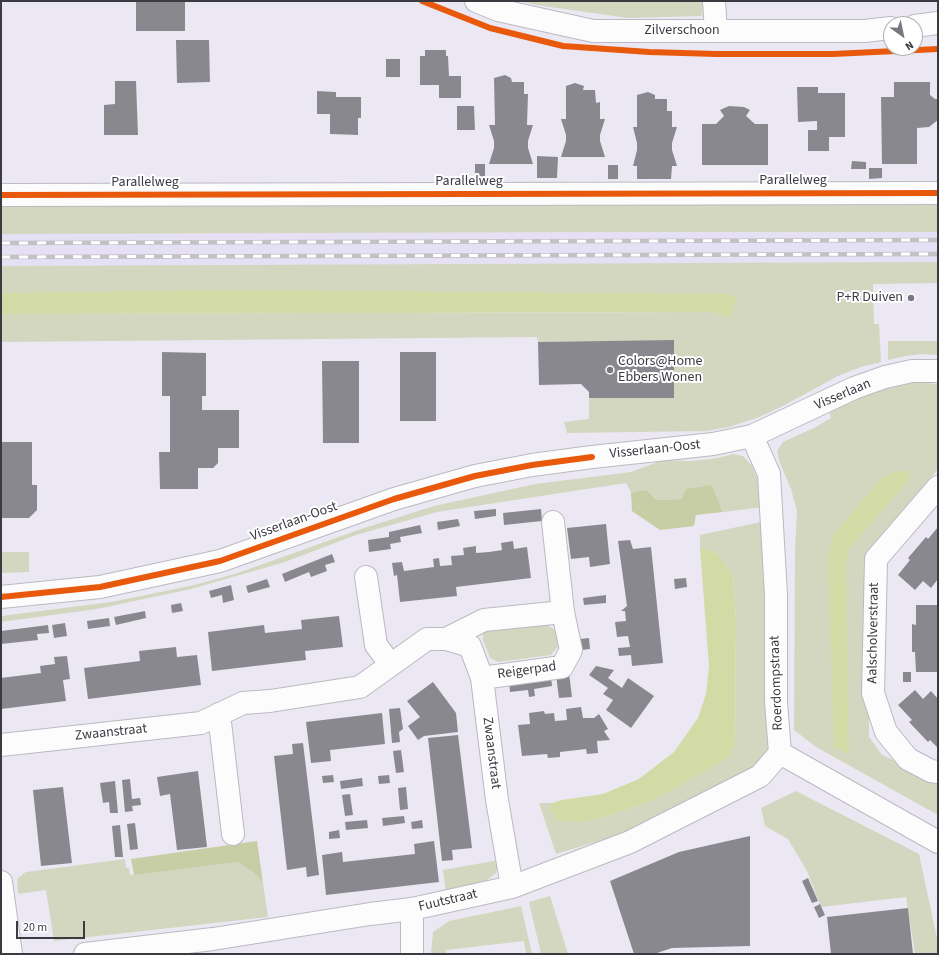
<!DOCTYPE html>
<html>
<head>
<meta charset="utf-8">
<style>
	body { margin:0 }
	#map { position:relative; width:939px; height:955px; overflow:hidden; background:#ebe8f3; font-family:"Source Sans 3",sans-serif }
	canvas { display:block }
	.frame { position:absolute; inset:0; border:2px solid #3c3a41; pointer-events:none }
	.north { position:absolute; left:883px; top:16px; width:40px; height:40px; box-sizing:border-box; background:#fff; border:1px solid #b1b0b3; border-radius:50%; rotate:147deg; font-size:11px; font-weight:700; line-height:16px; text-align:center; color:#3c3a41 }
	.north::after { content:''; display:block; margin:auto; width:14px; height:18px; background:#79777f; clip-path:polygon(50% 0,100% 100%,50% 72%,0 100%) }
	.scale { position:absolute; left:16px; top:921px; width:69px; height:18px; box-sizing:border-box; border:2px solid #3c3a41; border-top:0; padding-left:5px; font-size:12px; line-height:14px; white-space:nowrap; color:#3c3a41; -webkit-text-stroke:3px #fff; paint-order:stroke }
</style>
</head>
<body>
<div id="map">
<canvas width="939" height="955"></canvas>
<div class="frame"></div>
<div class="north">N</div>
<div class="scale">20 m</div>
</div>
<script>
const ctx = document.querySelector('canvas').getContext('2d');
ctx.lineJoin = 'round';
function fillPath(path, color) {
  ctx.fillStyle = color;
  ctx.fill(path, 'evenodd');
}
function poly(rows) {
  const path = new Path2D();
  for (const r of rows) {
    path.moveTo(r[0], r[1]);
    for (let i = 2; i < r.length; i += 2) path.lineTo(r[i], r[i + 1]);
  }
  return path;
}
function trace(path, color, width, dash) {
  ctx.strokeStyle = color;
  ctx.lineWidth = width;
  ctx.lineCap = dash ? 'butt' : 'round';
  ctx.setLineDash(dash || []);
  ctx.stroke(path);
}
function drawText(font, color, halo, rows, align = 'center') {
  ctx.font = font + ' "Source Sans 3",sans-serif';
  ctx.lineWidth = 4;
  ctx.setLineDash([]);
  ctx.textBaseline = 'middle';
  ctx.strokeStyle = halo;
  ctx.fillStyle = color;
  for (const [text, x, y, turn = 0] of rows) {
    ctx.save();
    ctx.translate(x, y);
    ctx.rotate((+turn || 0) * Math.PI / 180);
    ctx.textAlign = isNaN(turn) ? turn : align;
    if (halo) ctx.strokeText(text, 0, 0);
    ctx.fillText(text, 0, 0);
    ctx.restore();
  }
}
fillPath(poly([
	[938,216,938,283,760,284,1,304,1,220]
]), '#e5e0f4');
fillPath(poly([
	[521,1,703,1,702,16,628,18,536,5],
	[938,201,938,232,606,232,1,234,1,204],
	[938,262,938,283,873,284,874,324,879,324,881,362,861,367,838,376,781,407,757,418,729,427,707,431,567,433,564,422,589,419,589,398,674,398,674,341,538,342,537,337,1,342,1,314,713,312,728,317,737,298,1,296,1,266],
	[888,341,938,341,938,355,922,354,906,356,888,360],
	[915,382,938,384,938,469,868,556,869,737,882,755,938,780,938,815,816,747,794,730,795,550,797,511,791,489,779,461,777,451,783,442,816,427,831,418,829,411,874,392],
	[733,454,743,456,752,466,762,491,764,507,723,512,712,485,683,499,656,500,647,490,631,492,626,483,482,505,437,512,356,535,285,562,191,589,97,609,1,622,1,616,111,602,190,586,235,574,361,529,434,506,535,484,631,472,663,460,692,461,718,458],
	[765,521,771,746,754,766,628,832,556,854,539,803,552,803,550,810,581,822,602,818,652,801,735,746,736,619,733,575,717,553,700,548,700,535],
	[1,552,29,552,29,572,1,573],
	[544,622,557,632,559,645,551,655,498,662,490,658,483,640,483,634,487,628],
	[796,791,919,854,938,943,938,954,915,954,906,897,821,907,807,871,788,839,765,826,761,808],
	[125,859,126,868,129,868,130,875,238,862,254,873,263,883,268,917,54,941,46,890,18,894,17,879,26,872],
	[499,860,496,873,481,885,446,893,443,870],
	[550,896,568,954,541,954,529,902],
	[521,906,532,954,526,954,524,941,446,950,446,954,431,954,433,932,449,921]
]), '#d3d7c0');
fillPath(poly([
	[712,485,723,512,696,515,694,526,660,530,632,511,631,492,647,490,656,500,682,499,686,489],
	[257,841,263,883,254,873,238,862,134,875,131,859]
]), '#c7cda5');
fillPath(poly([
	[228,290,727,294,737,298,731,315,728,317,713,312,1,314,1,293],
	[895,471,906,471,910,476,907,482,849,549,846,564,849,754,834,747,828,557,833,535,881,479],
	[700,548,717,553,733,575,736,619,735,746,728,758,652,801,602,818,581,822,557,820,550,810,552,803,562,800,603,794,639,779,674,752,698,718,706,694,709,666]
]), '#d2dba5');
fillPath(poly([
	[136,1,185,1,185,31,136,31],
	[176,40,209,40,210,82,177,83],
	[425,50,446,50,446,56,448,56,449,76,461,76,461,98,439,98,439,85,420,85,420,56,425,56],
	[386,59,400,59,400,77,386,77],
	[505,75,511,78,512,82,524,82,524,94,528,94,527,125,533,125,528,141,528,148,533,164,489,164,494,148,494,141,489,125,495,125,494,78],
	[115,81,136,81,138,135,104,135,104,105,115,104],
	[894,82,930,82,930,95,935,99,938,99,938,120,929,127,917,128,917,164,882,164,881,97,894,97],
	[575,83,584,86,583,90,595,90,596,103,600,102,600,119,605,119,600,135,600,141,605,157,561,157,566,141,566,135,561,119,566,119,566,86],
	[797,87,818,87,818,93,845,93,845,137,829,137,829,151,808,151,808,130,817,130,817,121,798,122],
	[317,91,336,92,336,97,361,97,361,118,358,118,358,135,330,134,330,114,317,114],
	[648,92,655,95,655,99,667,99,667,111,672,111,672,127,677,127,672,143,672,150,677,166,672,166,671,179,637,179,637,166,633,166,637,150,637,143,633,127,637,127,637,95],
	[457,106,474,106,475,130,457,130],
	[729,106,744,107,750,110,746,116,755,124,768,124,768,165,702,165,702,124,716,124,724,116,720,110],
	[537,156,558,157,557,178,537,178],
	[852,161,866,162,866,169,851,169],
	[475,164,485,164,485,178,475,178],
	[608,165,618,165,618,179,608,179],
	[869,168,882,168,882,178,869,179],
	[674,340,674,398,589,398,589,392,581,384,539,385,538,342],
	[162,352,206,353,206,396,202,396,202,410,239,410,239,448,218,448,218,463,213,468,198,468,198,489,160,489,159,452,170,452,170,396,162,396],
	[400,352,436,352,436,421,400,421],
	[322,361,359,361,359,443,323,443],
	[1,442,32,442,32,485,37,485,37,510,29,518,1,518],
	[496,509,496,516,475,519,474,511],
	[541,509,542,521,504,525,503,513],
	[458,519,460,526,438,530,437,522],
	[606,524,610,564,590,567,589,557,571,559,567,528],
	[420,525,422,533,400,537,401,542,390,544,391,549,369,552,368,540,389,537,389,532],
	[938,527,938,579,931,588,923,581,915,590,898,575,910,560,908,558,926,537,928,539],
	[630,540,633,549,651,547,663,663,632,666,631,655,619,656,618,648,630,647,628,636,617,637,615,622,626,621,625,611,621,611,627,606,618,541],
	[513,541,514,549,527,547,531,578,456,587,457,596,400,602,397,575,394,576,392,563,402,562,404,571,434,567,433,559,439,558,440,566,452,565,451,556,464,555,463,548,476,546,476,553,489,552,502,550,501,543],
	[332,554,335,562,325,565,327,571,311,577,309,572,285,582,282,574],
	[686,578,687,587,675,589,674,579],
	[267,579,270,587,248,593,246,586],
	[231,585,234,600,223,603,222,595,211,598,209,591],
	[606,595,606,603,584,605,583,598],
	[181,603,183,611,172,613,171,605],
	[916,605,938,605,938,672,916,672,915,652,912,652,912,624,916,625],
	[145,611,146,618,116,625,114,617],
	[339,616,343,647,305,651,306,660,212,671,208,632,264,625,265,633,302,629,301,620],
	[109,618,110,626,88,629,87,621],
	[65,623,67,636,54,638,52,625],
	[48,625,49,633,37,634,38,640,1,644,1,631],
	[589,638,590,649,581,650,580,639],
	[176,647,177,657,197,655,201,685,88,699,84,668,140,661,139,651],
	[67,656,70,679,63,680,66,701,1,709,1,678,41,673,40,666,55,664,54,657],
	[596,666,614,670,608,678,622,688,628,678,654,696,631,728,606,710,613,700,603,694,608,688,589,675],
	[903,672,911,672,911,682,903,682],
	[569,673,572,697,559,698,556,675],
	[551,676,552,686,534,689,535,696,529,697,528,690,510,692,509,680],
	[433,682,456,713,458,732,424,736,418,740,408,726,420,717,407,701],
	[915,690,923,699,931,691,938,699,938,748,930,740,928,742,909,722,912,720,898,705],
	[581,707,583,718,594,718,599,714,608,729,604,731,610,740,597,741,598,753,587,754,586,749,560,752,560,757,548,758,547,754,522,756,518,725,530,724,529,713,544,711,545,714,554,713,555,721,567,720,566,709],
	[400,708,403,729,399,732,400,742,392,743,389,709],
	[382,713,385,744,330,750,331,761,311,763,306,722],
	[458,735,472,848,452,850,453,860,442,861,428,738],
	[303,743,319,875,307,877,306,867,287,870,274,756,293,754,292,744],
	[401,750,404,772,396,773,393,751],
	[198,771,207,847,177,850,170,794,160,796,157,777],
	[333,775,334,782,323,783,322,776],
	[389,775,390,783,379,784,378,776],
	[362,778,363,786,341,789,340,781],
	[130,779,132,799,140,798,141,805,132,806,133,811,125,812,122,780],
	[115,781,118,813,110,813,109,802,103,803,100,783],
	[63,787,72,863,41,866,33,790],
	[406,787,408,809,400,810,398,788],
	[350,794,353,815,345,816,342,795],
	[404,816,405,823,383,826,382,818],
	[367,820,368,828,346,830,345,822],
	[422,820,423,828,412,829,411,822],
	[135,823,138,849,130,850,127,824],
	[120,825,123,857,115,857,112,826],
	[339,830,340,838,329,839,329,832],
	[750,836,750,946,672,948,654,954,634,954,610,881,679,852],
	[434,841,439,882,326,895,322,855,342,852,343,862,415,854,414,844],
	[808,878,818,901,812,903,802,881],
	[820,904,825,915,819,918,814,907],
	[908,908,913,954,831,954,827,917]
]), '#8a888f');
const minor = poly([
	[476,1,498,10,593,31,864,31,891,28],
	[714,1,716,31],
	[915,26,938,23],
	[1,195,938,193],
	[752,436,769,474,776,595,776,702,780,753,938,842],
	[938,487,876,559,873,693,886,732,908,759,931,771,938,772],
	[366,577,376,645,391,665],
	[482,678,562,667,571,650,563,612],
	[219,714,233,834],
	[1,745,201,723,243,703,270,701,360,687,427,639,446,639],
	[1,882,11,954],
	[512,887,497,800,482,678,470,646,446,639,484,620,563,612,553,522],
	[412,909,412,954],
	[85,954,213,939,370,914,412,909,512,887,630,842,760,776,780,753]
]);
const tertiary = poly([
	[1,597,100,587,220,561,394,499,475,476,532,465,592,457,713,444,752,436,854,388,885,377,912,371,938,371]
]);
trace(minor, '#bbb9c1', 24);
trace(tertiary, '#bbb9c1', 24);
trace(minor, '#fcfcfd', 22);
trace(tertiary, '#fcfcfd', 22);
const rail = poly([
	[1,243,938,240],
	[1,257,938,254]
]);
trace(rail, '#c2c1c4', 4.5);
trace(rail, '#fff', 3, [9]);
trace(poly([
	[422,1,490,28,563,46,649,52,716,54,833,54,938,49],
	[1,195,938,193],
	[1,597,100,587,220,561,394,499,475,476,532,465,592,457]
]), '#e8590c', 6);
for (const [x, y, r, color] of [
	[911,298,4,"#79777f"],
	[610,370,4,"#79777f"]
]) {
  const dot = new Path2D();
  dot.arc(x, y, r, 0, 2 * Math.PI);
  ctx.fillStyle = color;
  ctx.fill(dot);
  trace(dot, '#fff', 1.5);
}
drawText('14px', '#3c3a41', '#fff', [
	["Zilverschoon",682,31],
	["Parallelweg",793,181],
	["Parallelweg",469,182],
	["Parallelweg",145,183],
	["Visserlaan",843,395,-23],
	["Visserlaan-Oost",655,450,-6],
	["Visserlaan-Oost",294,522,-20],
	["Aalscholverstraat",874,633,-89],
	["Reigerpad",527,671,-8],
	["Roerdompstraat",777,683,-92],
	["Zwaanstraat",111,733,-6],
	["Zwaanstraat",491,753,83],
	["Fuutstraat",448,901,-13]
]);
drawText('14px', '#3c3a41', '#fff', [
	["P+R Duiven",903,298],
	["Colors@Home",618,362,"left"],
	["Ebbers Wonen",618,378,"left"]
], 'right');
</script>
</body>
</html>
